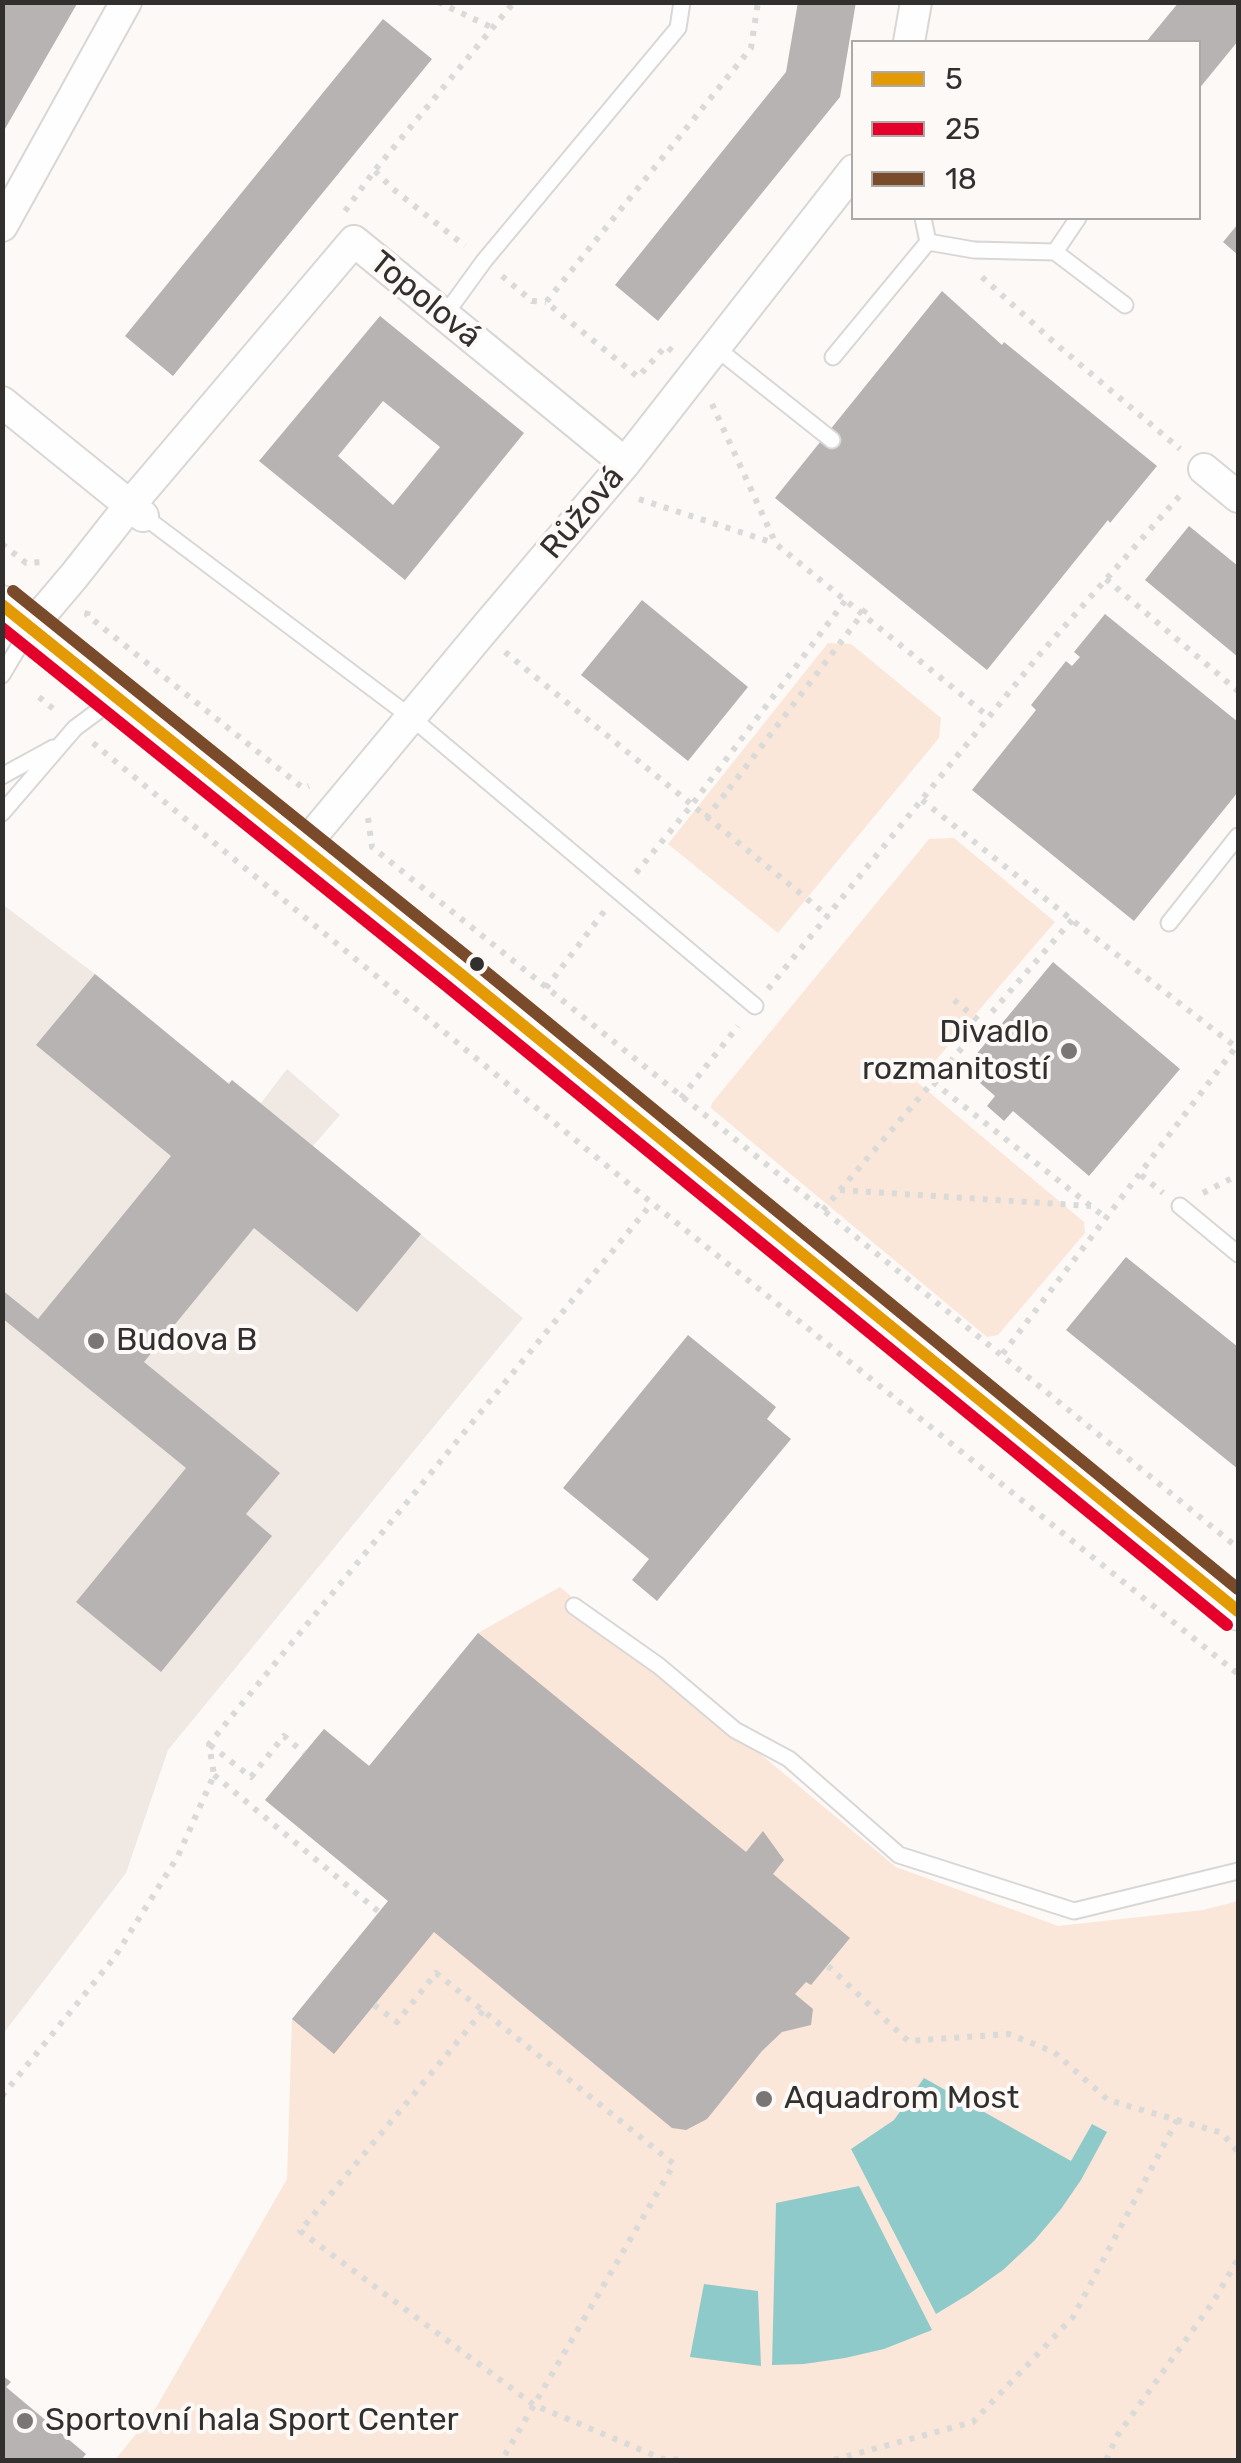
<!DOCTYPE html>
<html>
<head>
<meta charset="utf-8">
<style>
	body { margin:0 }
	#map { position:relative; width:1241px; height:2463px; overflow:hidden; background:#fcf9f7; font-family:Rubik,sans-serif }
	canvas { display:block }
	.frame { position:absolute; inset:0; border:5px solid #32302f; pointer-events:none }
	.legend { position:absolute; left:851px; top:40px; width:350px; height:180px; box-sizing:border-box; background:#fdf9f6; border:2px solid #aca9a6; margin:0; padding:12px 18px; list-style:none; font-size:30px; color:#32302f }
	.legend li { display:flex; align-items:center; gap:20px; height:50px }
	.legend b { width:50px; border:2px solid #aca9a6 }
</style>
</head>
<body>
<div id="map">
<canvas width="1241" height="2463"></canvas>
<div class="frame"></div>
<ul class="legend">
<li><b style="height:12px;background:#e39a05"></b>5</li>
<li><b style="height:12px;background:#e4002b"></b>25</li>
<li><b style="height:12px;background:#7a4b2a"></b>18</li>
</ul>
</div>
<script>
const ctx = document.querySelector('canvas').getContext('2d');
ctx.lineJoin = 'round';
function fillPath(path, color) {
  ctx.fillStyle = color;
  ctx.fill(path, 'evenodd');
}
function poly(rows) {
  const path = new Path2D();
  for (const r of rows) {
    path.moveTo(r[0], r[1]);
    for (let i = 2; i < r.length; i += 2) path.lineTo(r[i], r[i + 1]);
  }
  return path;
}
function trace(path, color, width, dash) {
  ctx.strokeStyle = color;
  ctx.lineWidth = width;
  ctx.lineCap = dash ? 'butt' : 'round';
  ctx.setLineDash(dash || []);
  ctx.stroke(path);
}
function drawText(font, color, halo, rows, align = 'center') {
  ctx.font = font + ' Rubik,sans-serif';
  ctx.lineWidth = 8;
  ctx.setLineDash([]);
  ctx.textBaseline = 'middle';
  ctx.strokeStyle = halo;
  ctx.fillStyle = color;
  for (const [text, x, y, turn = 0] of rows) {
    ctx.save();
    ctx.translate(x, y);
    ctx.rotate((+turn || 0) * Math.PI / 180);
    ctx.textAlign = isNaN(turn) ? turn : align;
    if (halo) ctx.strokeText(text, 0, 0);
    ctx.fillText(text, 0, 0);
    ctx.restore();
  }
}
fillPath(poly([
	[2,904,95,974,228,1083,232,1080,261,1103,287,1069,340,1115,313,1146,523,1318,168,1750,126,1873,3,2034]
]), '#efe8e3');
fillPath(poly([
	[828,643,851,644,941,718,939,738,778,933,668,844],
	[954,838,1055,922,917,1082,1084,1222,1085,1233,998,1335,987,1337,711,1108,712,1103,929,839],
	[560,1587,896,1867,1058,1926,1203,1910,1238,1901,1238,2460,115,2460,153,2413,287,2179,292,2019,388,1901,265,1800,324,1729,370,1766,478,1633]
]), '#fbe7d9');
fillPath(poly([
	[924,2078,1071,2161,1092,2124,1107,2132,1081,2180,1061,2209,1034,2241,1003,2270,969,2294,936,2314,851,2149,894,2120],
	[859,2186,932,2330,884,2349,845,2358,804,2364,772,2365,776,2203],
	[704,2284,758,2291,761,2366,690,2357]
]), '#8fcaca');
fillPath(poly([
	[6,2,78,2,2,134,2,9],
	[798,2,856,2,840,97,658,321,615,285,786,72],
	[1179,2,1238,2,1238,41,1198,90,1198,42,1146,42],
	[383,19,432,59,173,376,125,336],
	[1238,224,1238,255,1223,242],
	[942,291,1002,345,1004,342,1157,466,1110,523,1108,520,987,670,775,498],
	[380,316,524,433,405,580,259,461],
	[383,401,440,447,393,505,338,456],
	[1189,526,1238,566,1238,657,1145,580],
	[642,600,748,687,688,761,581,675],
	[1105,614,1238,722,1238,792,1134,921,972,790,1036,710,1031,705,1066,661,1072,666,1080,657,1074,652],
	[1053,962,1180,1069,1089,1176,1013,1111,1004,1121,987,1106,995,1096,964,1069],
	[95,974,229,1084,232,1080,421,1234,357,1312,254,1228,144,1362,280,1473,246,1514,272,1536,161,1672,76,1602,186,1468,2,1318,2,1290,38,1319,171,1156,36,1045],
	[1126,1257,1238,1347,1238,1469,1066,1330],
	[688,1335,776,1407,767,1419,791,1439,657,1601,632,1580,649,1559,563,1488],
	[478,1633,746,1852,763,1831,784,1860,773,1874,850,1938,811,1985,806,1982,795,1994,813,2009,811,2025,782,2032,762,2051,707,2119,686,2130,672,2128,434,1932,334,2054,292,2019,388,1901,265,1800,324,1729,369,1766],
	[2,2375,11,2382,6,2387,86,2454,81,2460,2,2460]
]), '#b6b3b2');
const service = poly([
	[928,242,974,250,1055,252,1078,218],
	[1055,252,1125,305],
	[444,316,484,261,678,28,682,2],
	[716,348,832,440],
	[833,357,928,242,923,218],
	[146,518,412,718,755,1006],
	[2,675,30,628],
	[2,776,53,748],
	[2,813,75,728,117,697],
	[1169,923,1238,836],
	[1180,1206,1238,1254],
	[574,1606,659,1666,735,1730,789,1759,899,1855,1074,1911,1238,1871]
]);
const minor = poly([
	[909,42,916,2],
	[2,226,126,2],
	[2,402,143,516],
	[1204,469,1238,497],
	[30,628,74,576,130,505,354,241,625,463],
	[303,847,481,633,625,463,854,170]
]);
const tertiary = poly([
	[2,605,459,973,1238,1611]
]);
trace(service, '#d9d7d6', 19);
trace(minor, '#d9d7d6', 34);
trace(tertiary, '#d9d7d6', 41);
trace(poly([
	[438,2,493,28],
	[633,2,634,3],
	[375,171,393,189,465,246],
	[345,211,375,170,514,2],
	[502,276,532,301,546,302],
	[982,277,1056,344,1180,449],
	[672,351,666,346,638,377,546,302,751,48,758,2],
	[712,404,776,544,989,717],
	[639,499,774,543],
	[2,544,26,563,42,562],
	[1106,579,1238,691],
	[88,611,87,615,303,788,309,786],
	[505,652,828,916],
	[39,697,57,712],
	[93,743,652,1203,1238,1674],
	[922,800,1072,920,1236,1047,1001,1356],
	[368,818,372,847,823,1210,1238,1548],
	[706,818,729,789],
	[636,873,691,806,845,601],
	[546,988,606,909],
	[768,989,1040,654,1183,492],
	[954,1000,978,1020],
	[992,1012,1072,920],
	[933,1082,1106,1218],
	[681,1098,738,1026],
	[1141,1175,1163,1193],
	[840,1190,1091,1206],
	[1203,1193,1238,1175],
	[823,1210,973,1035],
	[210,1745,251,1777,284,1736,304,1753],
	[214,1775,379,1912],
	[828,1966,908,2041,1009,2034,1054,2052,1108,2100,1177,2120,1073,2317,973,2422,833,2460],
	[374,2005,397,2022,436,1973,674,2164,502,2460],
	[483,2011,300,2231,534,2405,663,2459,684,2460],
	[2,2096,114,1958,178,1856,214,1775,209,1744,652,1203],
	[1177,2120,1222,2133,1238,2152],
	[1106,2460,1117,2436,1213,2302,1238,2259]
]), '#dadad9', 6, [5, 8]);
trace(service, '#fffefe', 15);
trace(minor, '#fffefe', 30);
trace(tertiary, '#fffefe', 38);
trace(poly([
	[729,789,869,605]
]), '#dadad9', 6, [5, 8]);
trace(poly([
	[2,605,459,973,1238,1611]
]), '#e39a05', 12);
trace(poly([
	[2,628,448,987,1227,1625]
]), '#e4002b', 12);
trace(poly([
	[13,591,470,959,1238,1589]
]), '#7a4b2a', 12);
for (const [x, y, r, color] of [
	[477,964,9,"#32302f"],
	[1069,1051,10,"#797675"],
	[96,1341,10,"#797675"],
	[764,2099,10,"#797675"],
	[25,2421,10,"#797675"]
]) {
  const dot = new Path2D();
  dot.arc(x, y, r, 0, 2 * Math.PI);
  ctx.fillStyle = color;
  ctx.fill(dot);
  trace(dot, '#fdf9f6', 4);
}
drawText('32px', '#32302f', '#fdf9f6', [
	["Topolová",425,300,39],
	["Růžová",583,513,-50]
]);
drawText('32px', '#32302f', '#fdf9f6', [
	["Divadlo",1049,1033,"right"],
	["rozmanitostí",1049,1070,"right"],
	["Budova B",116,1341],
	["Aquadrom Most",784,2099],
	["Sportovní hala Sport Center",45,2421]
], 'left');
</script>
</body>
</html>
